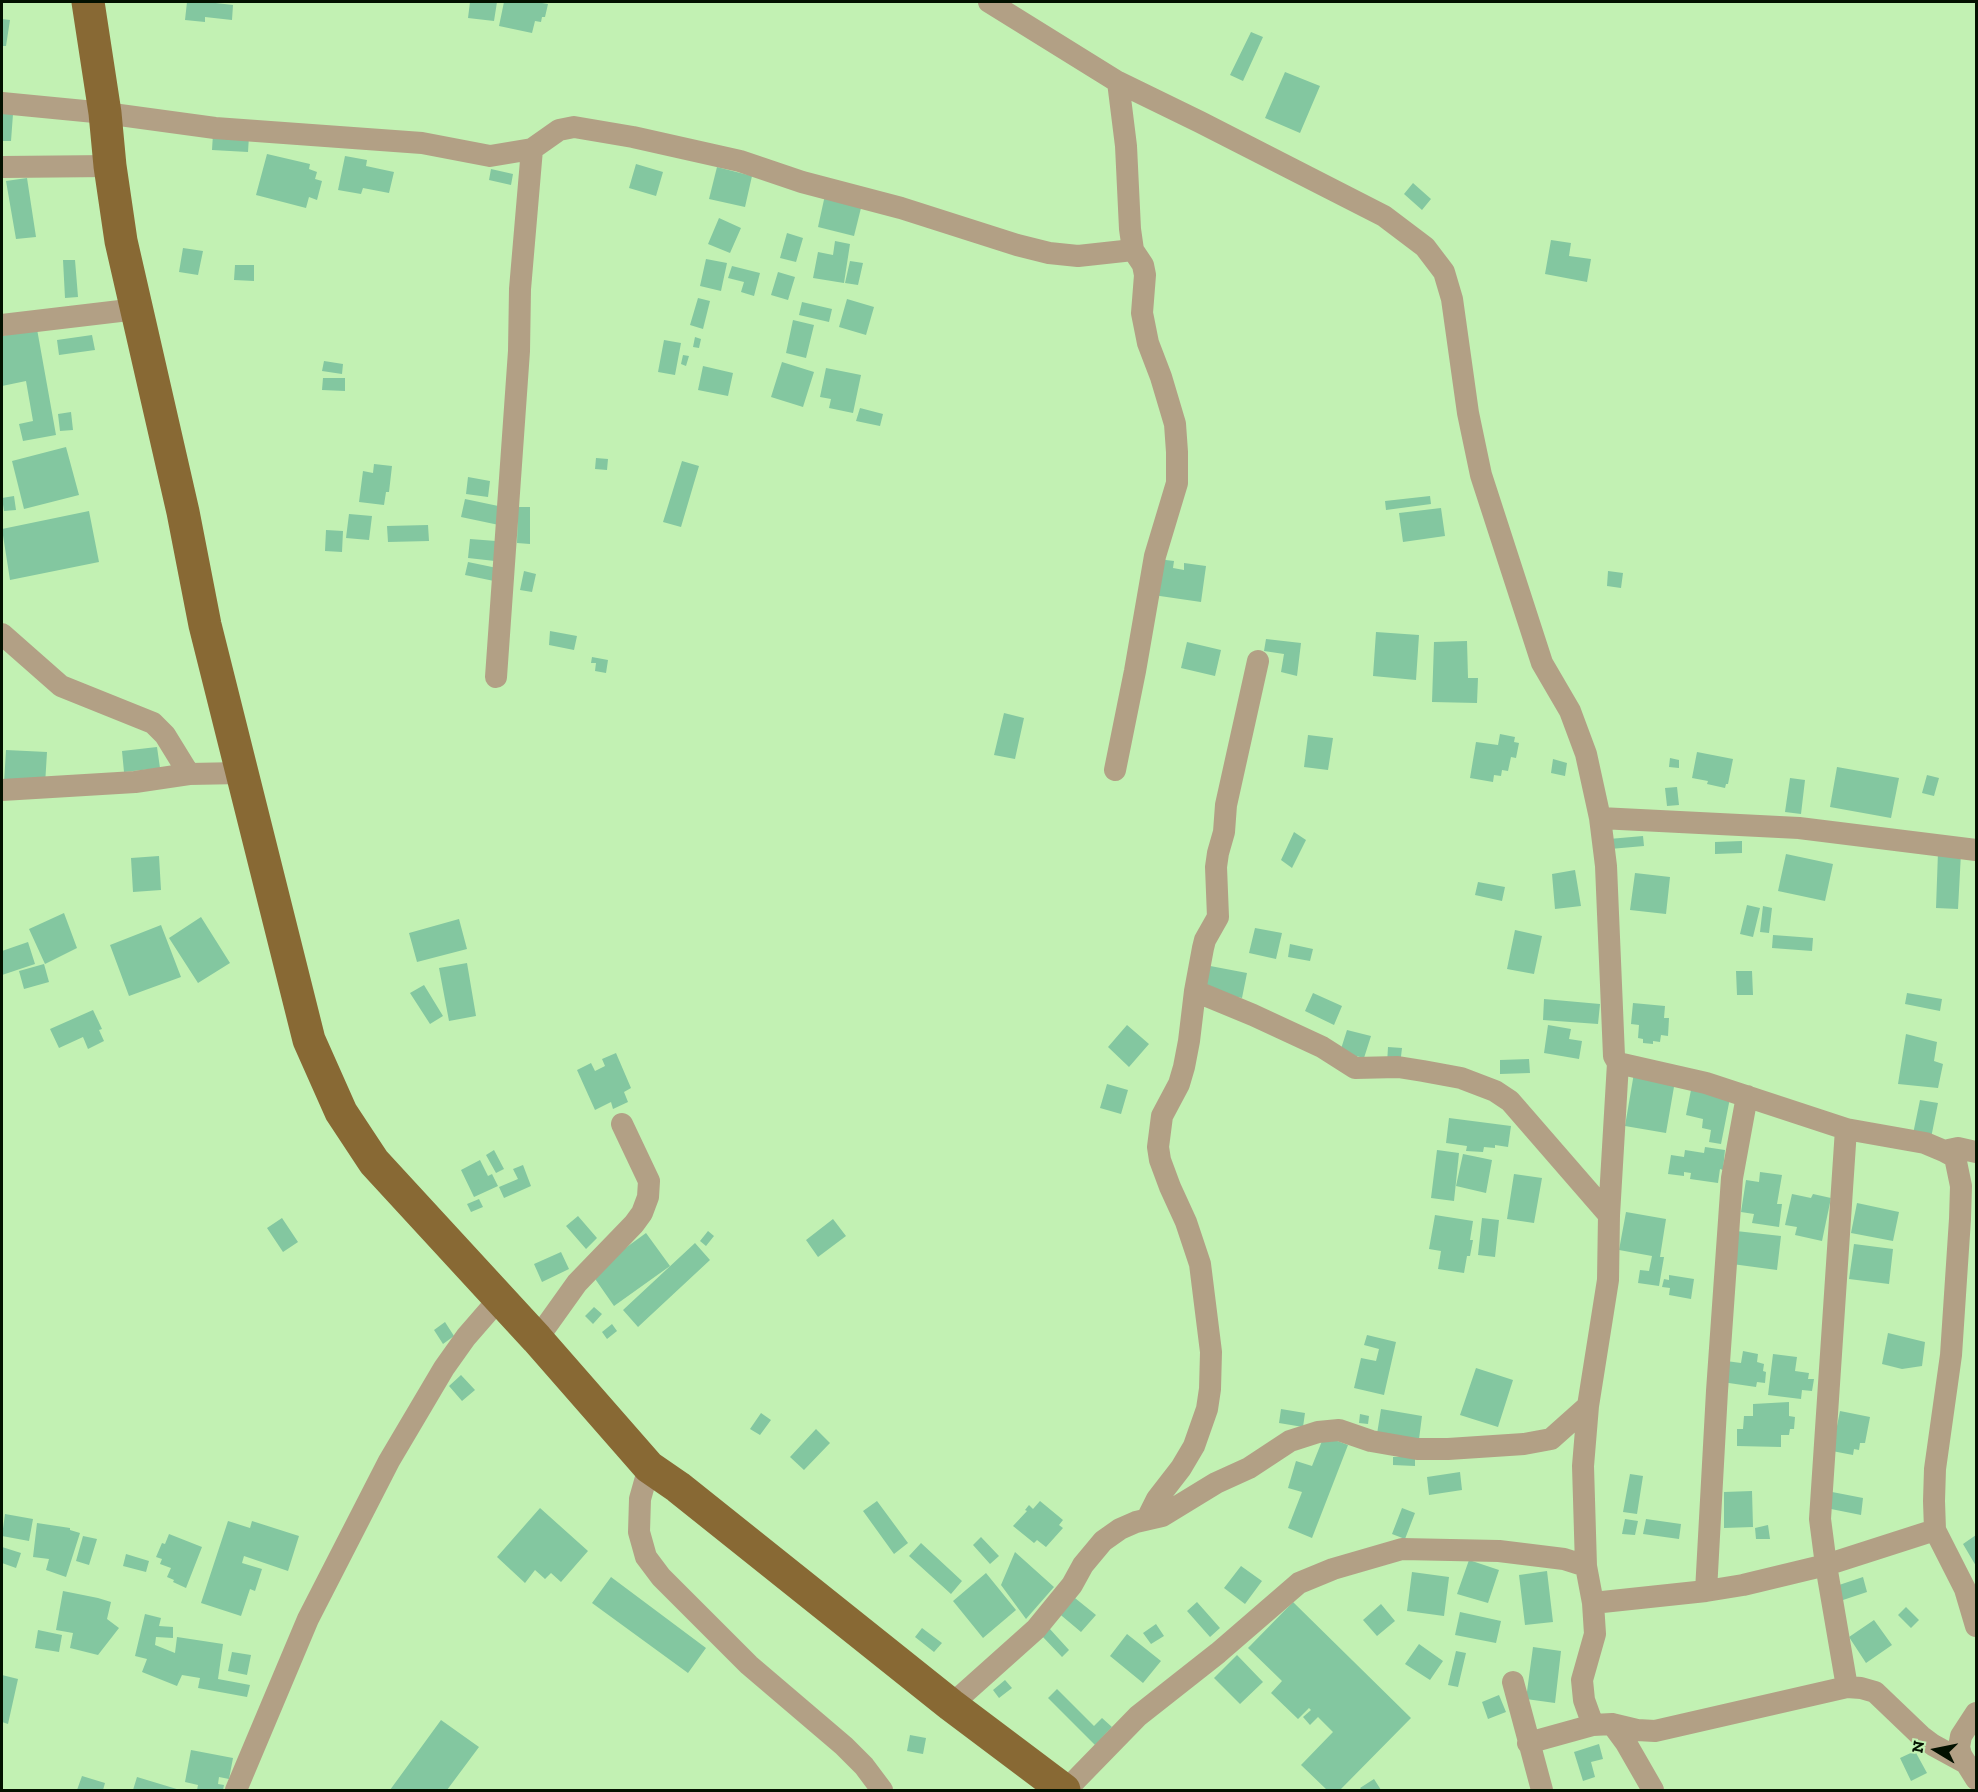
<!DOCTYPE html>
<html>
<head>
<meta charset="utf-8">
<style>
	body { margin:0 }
	#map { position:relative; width:1978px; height:1792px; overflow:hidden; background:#c2f1b3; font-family:"Zilla Slab",serif }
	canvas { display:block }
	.frame { position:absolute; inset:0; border:3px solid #031100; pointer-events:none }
	.north { position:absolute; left:1906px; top:1720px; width:60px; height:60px; -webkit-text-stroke:4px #c2f1b3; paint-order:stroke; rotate:280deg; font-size:16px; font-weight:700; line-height:24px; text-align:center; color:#031100 }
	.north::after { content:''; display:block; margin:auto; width:21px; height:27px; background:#031100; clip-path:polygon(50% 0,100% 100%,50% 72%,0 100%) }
</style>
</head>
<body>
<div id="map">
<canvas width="1978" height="1792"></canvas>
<div class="frame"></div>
<div class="north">N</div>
</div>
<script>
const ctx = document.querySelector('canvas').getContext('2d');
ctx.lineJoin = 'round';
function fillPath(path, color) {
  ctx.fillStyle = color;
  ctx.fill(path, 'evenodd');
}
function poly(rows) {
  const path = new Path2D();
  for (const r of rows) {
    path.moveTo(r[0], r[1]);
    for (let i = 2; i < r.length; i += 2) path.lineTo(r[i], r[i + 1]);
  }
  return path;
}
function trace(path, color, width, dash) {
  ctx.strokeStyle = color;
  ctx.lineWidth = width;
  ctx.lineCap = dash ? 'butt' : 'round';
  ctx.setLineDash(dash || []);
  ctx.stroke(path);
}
fillPath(poly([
	[187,2,207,2,233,5,232,20,205,17,205,22,185,20],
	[470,2,497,2,494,21,468,18],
	[504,2,536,2,548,4,545,17,542,17,541,22,535,21,532,33,499,26],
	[2,19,10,20,6,46,2,46],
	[1251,32,1263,37,1243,81,1230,75],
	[1285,72,1320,86,1300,133,1265,118],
	[2,113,13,114,11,141,2,141],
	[213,134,249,136,248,152,212,150],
	[267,154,310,164,309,169,317,172,315,179,322,181,317,200,309,197,306,208,256,195],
	[345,156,367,160,366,166,394,172,389,193,363,188,361,194,338,190],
	[636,164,663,172,656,196,629,188],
	[717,167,752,176,745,207,709,199],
	[491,169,513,174,511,185,489,180],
	[27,178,36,237,16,239,6,181],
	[1413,183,1431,199,1422,210,1404,194],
	[825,195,862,204,854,236,818,227],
	[719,218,741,228,730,253,708,244],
	[787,233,803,238,796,262,780,258],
	[1551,240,1571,243,1569,256,1591,259,1587,282,1545,274],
	[835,241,850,244,844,283,813,278,818,252,833,255],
	[183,248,203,251,198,275,179,272],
	[706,259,727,263,721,291,700,286],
	[63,260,75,260,78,297,65,298],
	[850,261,863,263,858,285,845,283],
	[235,265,254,265,254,281,234,280],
	[732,266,760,273,754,296,741,292,744,282,728,278],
	[778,272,795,277,788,300,771,295],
	[698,298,710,301,703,329,690,325],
	[847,299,874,307,866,335,839,327],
	[802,302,832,309,829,322,799,315],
	[793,320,814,325,806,358,786,353],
	[37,329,56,435,23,441,19,424,33,421,26,381,2,386,2,336],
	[92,335,95,350,59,355,57,340],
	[695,337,701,339,699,348,693,347],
	[664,340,681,343,675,375,658,372],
	[683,355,689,356,686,366,681,364],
	[324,361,343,364,342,374,322,371],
	[782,362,814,372,803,407,771,397],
	[703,366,733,373,728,396,698,390],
	[826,368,861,375,853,413,829,408,831,399,820,397],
	[323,378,345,378,345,391,322,390],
	[860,408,883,414,880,426,856,421],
	[71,412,73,430,60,431,58,414],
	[66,447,79,495,24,509,12,461],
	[596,458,608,459,607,470,595,469],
	[682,461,699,466,681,527,663,522],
	[374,464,392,466,389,492,386,492,384,505,359,502,363,471,373,473],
	[468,477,490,481,488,497,466,494],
	[14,496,16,510,4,511,2,498],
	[1430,496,1431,504,1386,510,1385,501],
	[465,499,503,507,499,525,461,517],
	[518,507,530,507,530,544,517,543],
	[1441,508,1445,536,1403,542,1399,513],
	[89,511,99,562,10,580,2,529],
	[349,514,372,516,369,540,346,538],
	[428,525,429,541,388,542,387,526],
	[326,530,343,531,342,552,325,551],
	[470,539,496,541,495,561,468,558],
	[1158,559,1174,561,1173,568,1184,570,1184,563,1206,566,1201,602,1153,595],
	[468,562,497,568,494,581,465,575],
	[524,571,536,574,532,592,520,590],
	[1608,571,1623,573,1621,588,1607,586],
	[550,631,577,636,574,650,549,645],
	[1376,632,1419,635,1416,680,1373,676],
	[1266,639,1301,643,1297,676,1281,672,1284,654,1264,651],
	[1467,641,1468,678,1478,678,1477,703,1432,702,1434,642],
	[1187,642,1221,650,1215,676,1181,668],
	[592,657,608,660,606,673,595,671,596,663,591,663],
	[1004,713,1024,718,1015,759,994,755],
	[1500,734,1515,737,1514,742,1519,743,1516,758,1511,757,1508,771,1502,770,1501,776,1494,775,1493,782,1470,778,1476,742,1498,745],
	[1308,735,1333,738,1328,770,1304,767],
	[157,747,160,768,124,772,122,751],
	[6,750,47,752,45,785,4,783],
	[1697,752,1733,759,1728,784,1726,784,1725,788,1707,784,1708,781,1692,778],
	[1670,758,1679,760,1679,768,1669,767],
	[1553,759,1567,763,1565,776,1551,773],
	[1837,767,1899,778,1891,818,1830,807],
	[1927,775,1939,778,1934,796,1922,793],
	[1790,778,1805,780,1801,814,1785,812],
	[1677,787,1679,805,1667,806,1665,788],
	[1294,832,1306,840,1292,868,1281,860],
	[1643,836,1644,846,1610,849,1609,839],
	[1742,841,1742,853,1715,854,1715,842],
	[1938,852,1961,853,1958,909,1936,908],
	[1786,854,1833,864,1825,901,1778,891],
	[159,856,161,890,133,892,131,858],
	[1575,870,1581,906,1555,909,1552,874],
	[1635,873,1670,877,1666,914,1630,910],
	[1478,882,1505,887,1502,901,1475,895],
	[1747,905,1760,908,1753,937,1740,934],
	[1763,906,1772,908,1769,933,1760,932],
	[64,913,77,948,45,964,29,929],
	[201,917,230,963,198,983,169,938],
	[459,919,467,949,417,962,409,933],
	[161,925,181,977,129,996,110,945],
	[1255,928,1282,933,1276,959,1249,953],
	[1515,930,1542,936,1534,974,1507,969],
	[1773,935,1813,938,1812,951,1772,948],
	[28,942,35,964,2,975,2,951],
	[1290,944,1313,949,1310,961,1288,957],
	[467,963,476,1016,449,1021,439,968],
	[44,964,49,982,24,989,19,971],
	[1205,965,1247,973,1242,998,1200,989],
	[1736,971,1752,971,1753,995,1737,995],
	[424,985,443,1016,430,1024,410,993],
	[1313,993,1342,1006,1334,1025,1305,1011],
	[1907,993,1942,999,1940,1011,1905,1004],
	[1544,999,1600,1004,1598,1024,1543,1020],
	[1633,1003,1665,1006,1664,1018,1669,1018,1668,1036,1661,1035,1660,1042,1653,1041,1653,1044,1643,1043,1643,1039,1638,1038,1639,1025,1631,1024],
	[93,1010,102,1029,99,1030,104,1041,88,1049,83,1037,59,1048,50,1029],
	[1127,1025,1149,1044,1129,1067,1108,1047],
	[1548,1025,1571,1029,1569,1039,1582,1041,1579,1059,1544,1053],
	[1347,1030,1371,1036,1364,1058,1340,1052],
	[1906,1034,1937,1042,1934,1061,1943,1064,1938,1088,1898,1084],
	[1388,1047,1402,1048,1400,1065,1387,1064],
	[616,1053,631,1088,624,1092,628,1102,613,1109,611,1102,595,1110,577,1070,591,1063,595,1071,605,1066,602,1059],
	[1529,1059,1530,1073,1500,1074,1500,1060],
	[1634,1073,1675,1081,1666,1133,1625,1126],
	[1107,1084,1128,1090,1121,1114,1100,1108],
	[1691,1090,1730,1098,1721,1144,1709,1142,1711,1130,1702,1128,1703,1119,1686,1115],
	[1920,1100,1938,1103,1931,1138,1913,1134],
	[1449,1118,1511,1126,1508,1147,1495,1145,1495,1148,1484,1147,1483,1152,1466,1151,1467,1146,1446,1143],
	[1705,1147,1725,1150,1723,1170,1720,1169,1718,1183,1690,1179,1691,1173,1684,1172,1684,1176,1668,1174,1671,1155,1684,1157,1685,1150,1704,1153],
	[494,1150,504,1169,496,1173,486,1155],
	[1437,1150,1459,1153,1454,1201,1431,1198],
	[1463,1154,1492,1160,1486,1193,1456,1186],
	[480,1160,488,1176,492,1174,498,1186,474,1197,461,1170],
	[523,1165,531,1186,504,1198,499,1187,518,1179,513,1169],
	[1760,1172,1782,1175,1777,1204,1782,1204,1779,1227,1752,1223,1754,1214,1741,1212,1746,1180,1759,1182],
	[1514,1174,1542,1178,1534,1223,1507,1219],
	[1792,1194,1811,1198,1813,1194,1831,1198,1822,1241,1795,1235,1797,1227,1785,1225],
	[479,1199,483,1207,471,1212,467,1204],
	[1857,1203,1899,1212,1893,1241,1851,1233],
	[1626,1212,1666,1219,1660,1257,1664,1257,1659,1286,1638,1283,1640,1270,1649,1271,1652,1256,1619,1250],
	[1435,1215,1473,1221,1470,1240,1473,1240,1470,1256,1467,1256,1464,1273,1438,1269,1441,1251,1429,1249],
	[578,1216,597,1238,586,1249,566,1226],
	[282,1218,298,1242,283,1252,267,1228],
	[1482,1218,1499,1220,1495,1257,1478,1255],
	[833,1219,846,1236,818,1257,806,1240],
	[708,1231,714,1236,706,1246,700,1241],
	[1736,1231,1781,1236,1777,1270,1732,1264],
	[646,1233,670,1266,614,1306,591,1273],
	[695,1243,710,1260,638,1327,623,1310],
	[1854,1244,1893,1249,1889,1284,1849,1279],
	[561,1252,569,1269,542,1282,534,1264],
	[1669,1275,1694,1279,1691,1299,1669,1295,1670,1288,1662,1287,1664,1279,1669,1280],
	[594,1307,602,1314,593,1324,585,1316],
	[445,1322,454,1336,443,1344,434,1330],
	[612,1324,617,1331,607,1339,602,1332],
	[1888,1333,1925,1342,1922,1366,1902,1369,1882,1364],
	[1367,1335,1396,1342,1384,1395,1354,1388,1361,1358,1376,1361,1379,1349,1364,1345],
	[1743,1351,1758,1354,1757,1362,1764,1364,1763,1371,1766,1372,1765,1383,1757,1382,1756,1387,1722,1382,1726,1361,1741,1363],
	[1773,1354,1797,1357,1795,1371,1809,1373,1808,1379,1814,1379,1812,1391,1802,1390,1801,1399,1768,1395],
	[1476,1368,1513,1380,1498,1427,1460,1415],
	[461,1375,475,1390,462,1401,449,1386],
	[1789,1402,1789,1416,1795,1417,1794,1429,1790,1429,1789,1435,1781,1435,1781,1447,1737,1446,1737,1429,1743,1429,1744,1416,1753,1416,1753,1404],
	[1281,1409,1305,1413,1303,1427,1279,1423],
	[1381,1409,1422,1416,1418,1447,1377,1434],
	[1840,1411,1870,1417,1865,1443,1860,1443,1859,1450,1854,1449,1853,1455,1832,1451],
	[761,1413,771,1420,760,1435,750,1429],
	[1360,1414,1369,1416,1368,1424,1359,1423],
	[816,1429,830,1443,804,1470,790,1457],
	[1324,1436,1348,1445,1312,1538,1288,1528,1302,1492,1288,1488,1296,1461,1312,1466],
	[1393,1457,1415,1457,1415,1466,1393,1465],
	[1460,1472,1462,1490,1429,1495,1427,1477],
	[1630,1474,1643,1476,1637,1514,1623,1512],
	[1752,1491,1753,1527,1724,1528,1724,1492],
	[1827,1491,1863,1498,1861,1515,1826,1508],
	[877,1501,908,1543,894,1554,863,1511],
	[1040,1501,1063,1520,1059,1525,1063,1528,1046,1547,1037,1540,1034,1543,1013,1526,1027,1511,1025,1510,1029,1505,1033,1509],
	[540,1508,588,1551,561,1582,551,1573,545,1579,535,1570,525,1583,497,1557],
	[1402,1508,1415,1513,1405,1539,1392,1534],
	[5,1514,33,1519,29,1541,2,1536],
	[1625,1519,1638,1521,1635,1535,1622,1534],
	[1646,1519,1681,1524,1679,1539,1643,1534],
	[228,1521,250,1528,252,1521,299,1536,288,1571,244,1556,242,1563,262,1569,255,1591,250,1589,241,1616,201,1603],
	[37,1523,70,1528,70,1530,80,1533,66,1577,46,1570,49,1559,33,1557],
	[1768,1525,1770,1539,1756,1539,1755,1528],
	[169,1534,202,1547,186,1588,173,1582,174,1580,167,1577,171,1568,160,1564,162,1559,156,1557,162,1543,165,1544],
	[1976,1535,1976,1566,1963,1544],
	[83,1536,97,1539,89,1565,76,1561],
	[981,1537,999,1556,990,1564,973,1545],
	[921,1543,962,1581,951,1594,909,1556],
	[2,1547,21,1553,16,1568,2,1563],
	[1015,1552,1054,1587,1026,1619,1001,1585],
	[126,1554,149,1561,146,1572,123,1566],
	[1469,1560,1499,1570,1488,1603,1457,1594],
	[1241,1566,1262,1581,1245,1604,1224,1588],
	[1547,1571,1553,1622,1525,1625,1519,1575],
	[1412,1572,1449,1577,1444,1616,1407,1611],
	[986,1573,1016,1610,983,1638,953,1601],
	[611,1577,706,1648,688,1673,592,1603],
	[1863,1577,1867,1592,1840,1601,1836,1586],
	[63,1591,98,1598,111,1602,107,1619,119,1628,98,1655,70,1648,73,1633,56,1630],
	[1070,1594,1096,1615,1081,1632,1056,1611],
	[1197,1602,1220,1628,1210,1637,1187,1611],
	[1293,1602,1411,1718,1340,1790,1327,1790,1301,1765,1333,1732,1318,1717,1310,1725,1303,1717,1311,1710,1309,1708,1298,1719,1271,1693,1282,1681,1248,1648],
	[1381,1604,1395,1621,1377,1636,1363,1620],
	[1906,1607,1919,1620,1911,1628,1898,1615],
	[1460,1612,1501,1621,1496,1643,1455,1635],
	[145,1614,161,1618,159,1626,173,1627,173,1638,156,1637,155,1645,175,1653,177,1637,223,1644,218,1679,250,1685,247,1697,198,1688,200,1678,182,1675,177,1686,142,1672,147,1659,135,1656],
	[1874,1620,1892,1645,1866,1663,1849,1637],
	[1156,1624,1164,1636,1151,1644,1143,1633],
	[922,1628,942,1643,934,1652,915,1637],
	[1049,1628,1069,1650,1062,1657,1042,1636],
	[38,1630,62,1635,59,1652,35,1648],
	[1127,1634,1161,1661,1143,1683,1110,1656],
	[1419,1644,1443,1661,1430,1680,1405,1664],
	[1533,1647,1561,1651,1555,1703,1526,1699],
	[1456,1651,1466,1653,1458,1687,1448,1685],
	[232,1652,251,1655,247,1675,228,1671],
	[1237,1655,1263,1682,1240,1704,1214,1678],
	[2,1675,18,1679,8,1724,2,1722],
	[1005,1680,1012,1688,999,1698,993,1690],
	[1057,1689,1094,1726,1102,1718,1112,1727,1095,1745,1048,1698],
	[1499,1695,1506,1712,1488,1719,1482,1702],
	[441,1720,479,1747,447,1790,390,1790],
	[910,1735,926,1738,923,1754,907,1751],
	[1599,1744,1603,1759,1591,1762,1595,1777,1583,1781,1574,1752],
	[191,1750,233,1758,229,1779,219,1777,218,1784,224,1785,223,1790,197,1790,198,1785,185,1782],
	[1915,1751,1927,1773,1911,1781,1900,1758],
	[82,1776,105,1783,103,1790,77,1790],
	[137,1777,180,1790,133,1790],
	[1374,1779,1381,1790,1362,1790,1360,1788]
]), '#83c7a0');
trace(poly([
	[989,2,1118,82,1200,122,1384,216,1425,247,1444,272,1452,299,1468,413,1481,475,1542,663,1570,711,1586,754,1600,818,1606,866,1614,1056,1618,1063,1706,1083,1846,1129,1925,1143,1944,1151,1955,1157,1961,1186,1960,1219,1951,1355,1935,1469,1934,1501,1935,1530,1965,1589,1976,1626],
	[2,103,105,113,215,128,422,143,490,156,532,149,559,130,574,127,633,137,740,161,802,182,901,208,1017,245,1049,253,1078,256,1133,250],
	[2,167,110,166],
	[2,325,137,309],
	[2,634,61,686,153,723,165,735,189,774],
	[496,677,519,351,520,289,532,149],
	[1115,770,1135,671,1155,556,1177,483,1177,452,1175,424,1161,377,1148,343,1142,313,1145,275,1143,265,1133,250,1130,229,1126,146,1118,82],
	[2,790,135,782,189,774,241,773],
	[1600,818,1799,828,1976,850],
	[1195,991,1253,1015,1322,1047,1355,1068,1398,1067,1423,1071,1461,1078,1495,1091,1510,1101,1609,1215],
	[1846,1129,1820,1519,1826,1565,1847,1687],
	[1944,1151,1958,1148,1976,1152],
	[537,1339,577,1283,634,1224,642,1213,648,1197,649,1181,622,1124],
	[649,1467,640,1499,639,1532,646,1557,661,1577,749,1665,844,1746,864,1766,882,1790],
	[1147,1519,1157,1499,1181,1468,1194,1446,1207,1409,1210,1389,1211,1352,1200,1264,1186,1222,1170,1187,1160,1160,1158,1147,1162,1116,1179,1084,1184,1067,1189,1041,1195,991,1203,948,1205,940,1218,917,1216,867,1218,853,1224,832,1226,805,1258,661],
	[1706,1591,1717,1391,1732,1178,1747,1096],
	[1593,1603,1706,1591,1743,1585,1826,1565,1935,1530],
	[1513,1682,1542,1790],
	[951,1705,1036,1629,1072,1585,1083,1565,1103,1541,1120,1529,1136,1522,1162,1516,1216,1483,1249,1468,1290,1441,1318,1432,1339,1430,1371,1441,1417,1449,1448,1449,1524,1444,1551,1439,1588,1406],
	[1976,1713,1961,1736,1959,1747,1961,1755,1976,1779],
	[1612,1724,1626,1743,1653,1790],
	[1593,1725,1584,1700,1582,1680,1595,1634,1593,1603,1586,1566,1583,1466,1588,1406,1608,1280,1609,1215,1618,1063],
	[1528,1743,1593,1725,1612,1724,1637,1730,1655,1731,1847,1687,1861,1688,1875,1692,1921,1736,1933,1745,1966,1763],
	[236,1790,308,1619,389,1461,444,1368,466,1337,499,1299],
	[1066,1790,1138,1716,1218,1653,1299,1583,1333,1569,1402,1549,1499,1551,1564,1559,1586,1566]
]), '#b2a085', 22);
trace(poly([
	[88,2,105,113,110,166,121,241,183,512,205,625,309,1040,341,1112,374,1162,537,1339,649,1467,678,1487,951,1705,1064,1790]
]), '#886934', 33);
</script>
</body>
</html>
